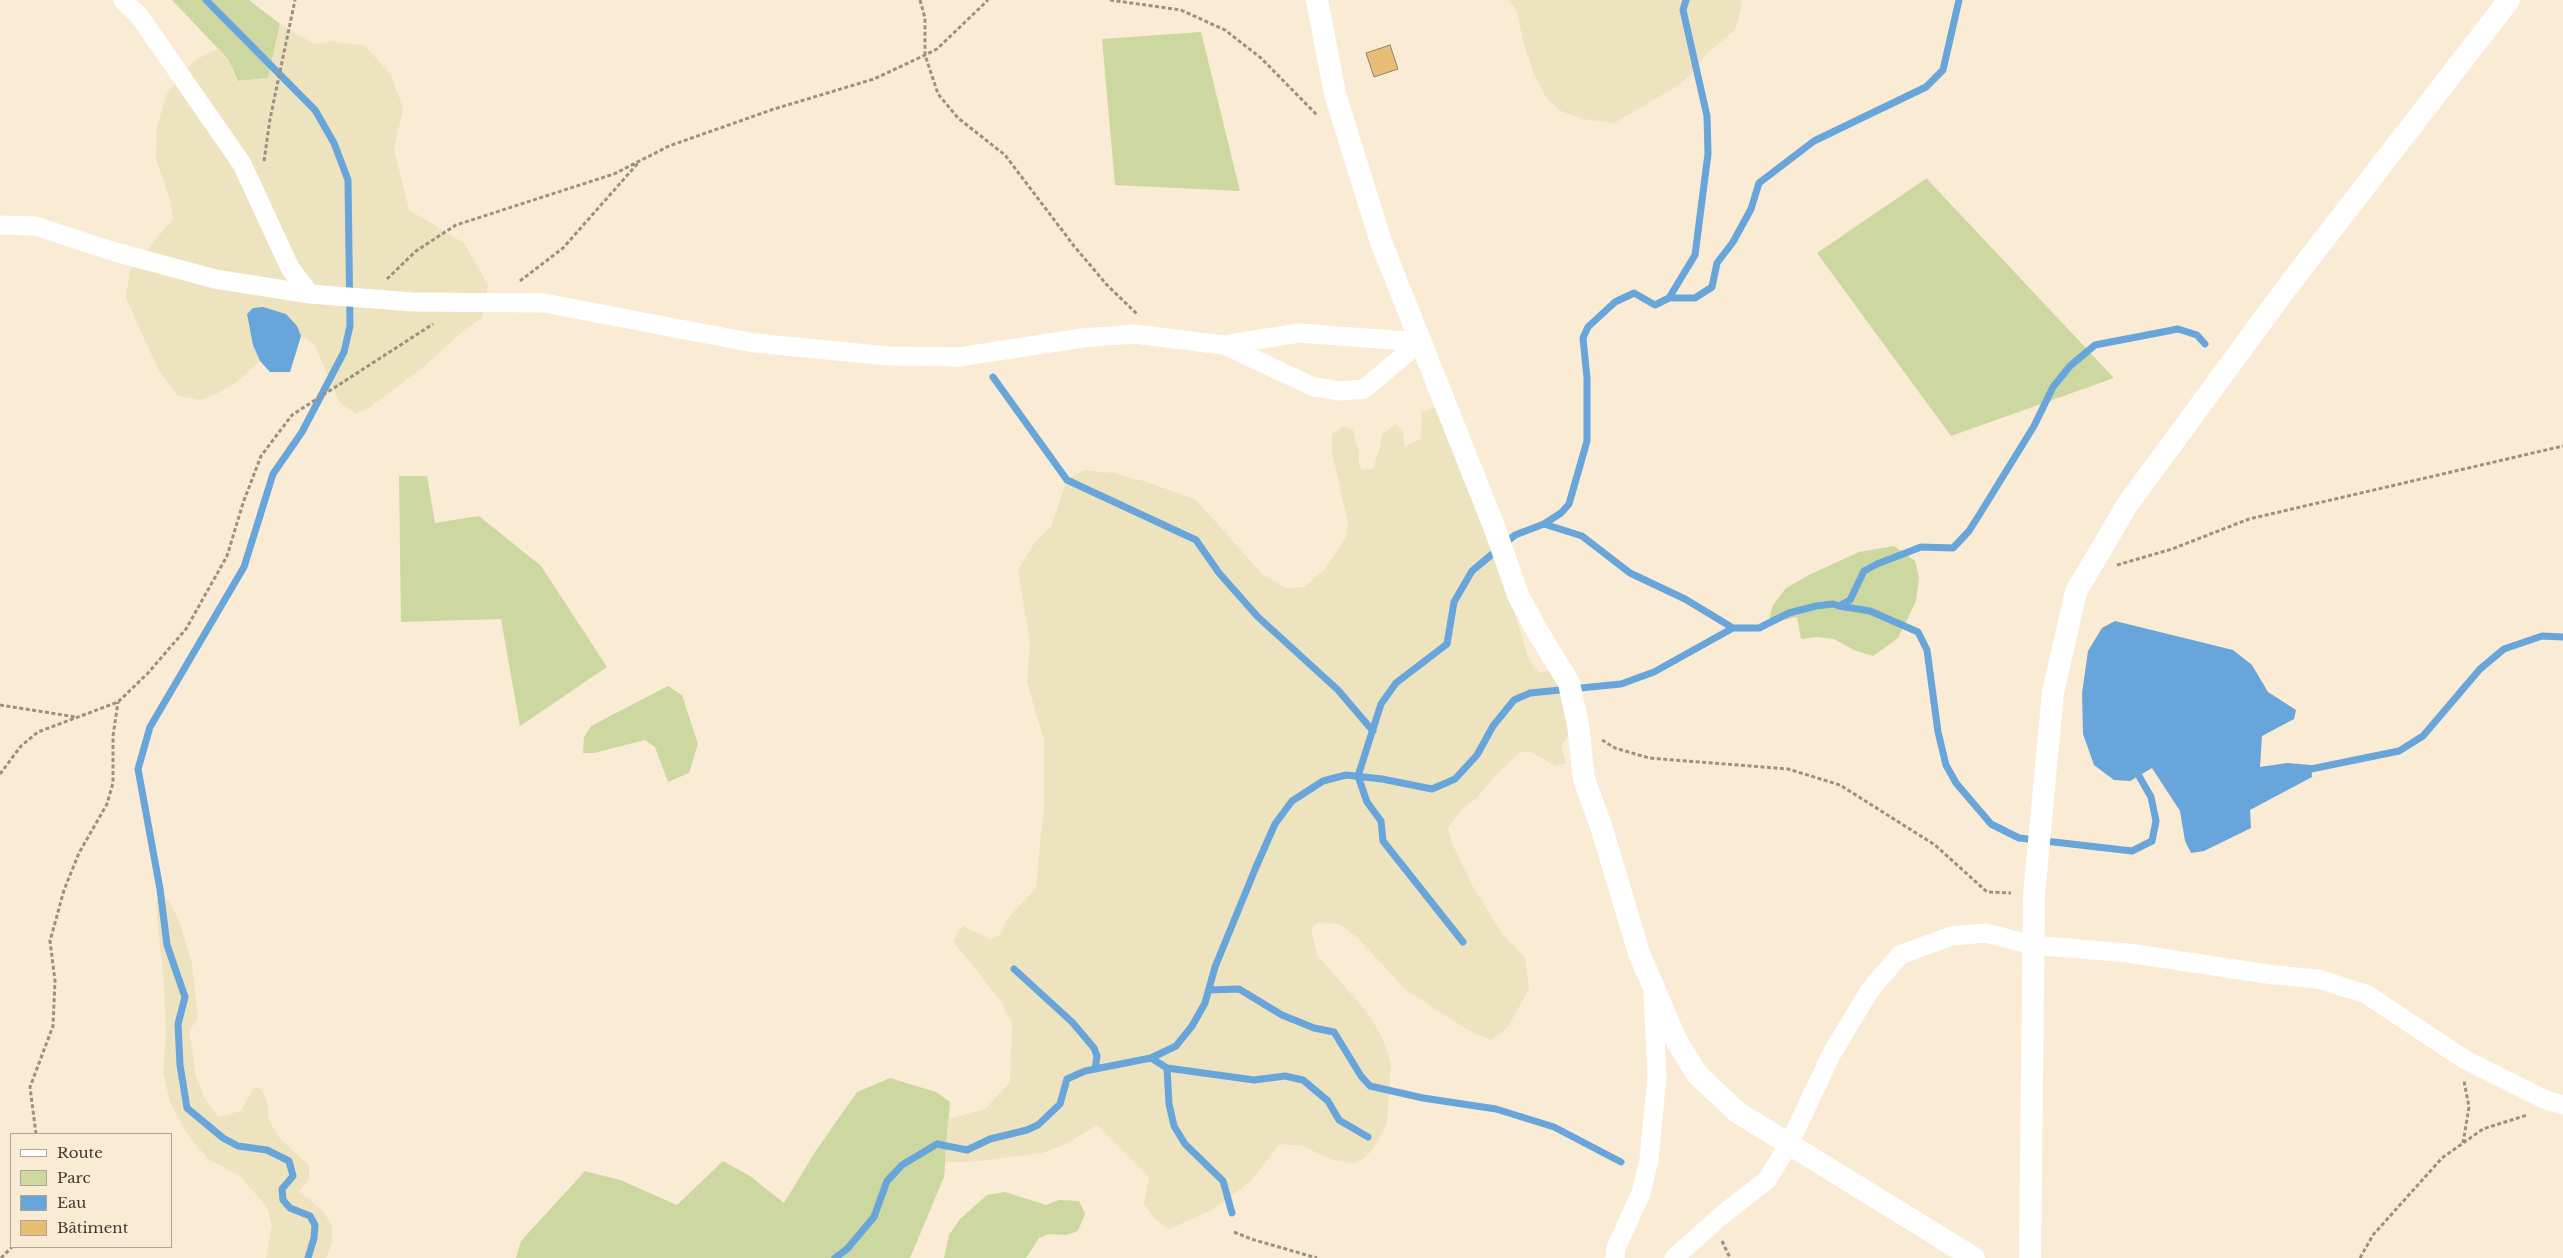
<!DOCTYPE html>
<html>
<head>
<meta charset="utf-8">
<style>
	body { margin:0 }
	#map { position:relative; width:2563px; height:1258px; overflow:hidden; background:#faebd4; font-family:"Libre Baskerville",serif }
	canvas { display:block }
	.legend { position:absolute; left:10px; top:1133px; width:162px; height:115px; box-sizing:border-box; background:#faebd4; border:1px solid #b0a493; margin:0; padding:6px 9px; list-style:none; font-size:15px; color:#403a31 }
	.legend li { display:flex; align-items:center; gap:10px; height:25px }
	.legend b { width:25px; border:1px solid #b0a493 }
</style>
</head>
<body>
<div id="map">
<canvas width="2563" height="1258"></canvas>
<ul class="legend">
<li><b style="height:6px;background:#fff"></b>Route</li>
<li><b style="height:14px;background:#ccd89f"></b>Parc</li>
<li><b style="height:14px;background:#67a5db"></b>Eau</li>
<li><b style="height:14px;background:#e7bc74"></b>Bâtiment</li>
</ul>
</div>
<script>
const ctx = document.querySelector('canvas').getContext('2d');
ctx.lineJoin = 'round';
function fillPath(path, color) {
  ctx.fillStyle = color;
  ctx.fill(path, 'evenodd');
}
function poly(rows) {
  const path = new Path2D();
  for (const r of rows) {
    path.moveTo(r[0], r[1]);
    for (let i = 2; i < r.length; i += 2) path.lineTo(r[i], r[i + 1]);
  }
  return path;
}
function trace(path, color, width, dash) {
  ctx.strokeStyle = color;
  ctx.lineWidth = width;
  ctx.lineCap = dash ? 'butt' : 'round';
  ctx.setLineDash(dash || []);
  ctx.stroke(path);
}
fillPath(poly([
	[172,0,249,0,280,24,268,78,238,81,228,59],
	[1201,32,1240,191,1115,185,1102,39],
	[1927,178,1927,179,2114,378,1951,436,1817,253],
	[399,476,427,476,435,523,479,516,541,566,607,667,520,726,501,619,401,622],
	[1894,546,1915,561,1919,578,1916,601,1898,638,1873,656,1854,650,1834,639,1818,637,1801,639,1797,617,1768,623,1773,605,1786,588,1809,575,1859,552],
	[668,686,682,695,698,744,689,773,668,782,655,747,645,740,594,753,583,753,584,737,591,726],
	[890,1078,936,1092,950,1102,944,1177,910,1258,516,1258,521,1241,585,1171,620,1180,677,1205,723,1161,750,1176,784,1203,815,1152,857,1092],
	[1005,1192,1046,1205,1059,1200,1079,1201,1085,1214,1078,1231,1066,1235,1049,1234,1039,1238,1026,1258,944,1258,949,1235,960,1219,987,1195]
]), '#ccd89f');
fillPath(poly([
	[1508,0,1741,0,1742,6,1735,30,1707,53,1690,75,1679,85,1614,123,1583,119,1561,111,1547,99,1534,74,1523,41,1517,10],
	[280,24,314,44,332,41,365,46,391,75,403,108,394,150,409,210,464,243,488,285,482,318,464,330,427,364,370,407,356,414,340,403,314,344,301,336,297,326,248,323,260,361,237,382,216,394,199,400,178,396,158,369,126,298,130,270,173,219,170,199,156,160,157,127,167,94,194,61,218,48,228,59,238,81,268,78],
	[1437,407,1512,604,1529,660,1539,673,1554,669,1572,730,1561,746,1566,763,1555,766,1531,752,1520,752,1492,779,1477,798,1461,810,1448,828,1452,843,1473,887,1503,935,1525,957,1529,989,1507,1028,1491,1040,1468,1030,1405,989,1358,938,1339,924,1319,922,1311,929,1317,955,1367,1012,1381,1035,1391,1063,1387,1123,1375,1146,1365,1158,1353,1163,1334,1160,1302,1146,1280,1144,1250,1182,1210,1211,1169,1229,1154,1218,1144,1204,1149,1177,1097,1125,1066,1144,1042,1153,971,1162,945,1162,948,1119,985,1109,1010,1082,1012,1024,1000,1000,953,941,963,926,990,939,1000,935,1007,919,1036,888,1044,805,1044,740,1027,682,1030,643,1018,570,1035,542,1051,527,1067,480,1084,470,1113,473,1147,482,1196,500,1262,574,1285,588,1304,587,1325,569,1345,539,1348,522,1332,453,1332,434,1344,426,1353,430,1359,452,1359,465,1362,470,1373,469,1380,448,1382,435,1390,428,1396,424,1403,433,1405,446,1421,439,1422,412],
	[169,900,181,926,192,964,198,1019,189,1030,196,1077,205,1099,218,1117,241,1111,254,1087,261,1089,267,1101,269,1120,280,1139,309,1165,309,1179,299,1192,322,1210,332,1225,332,1242,326,1258,266,1258,272,1225,267,1207,240,1176,208,1159,186,1132,170,1102,163,1073,166,1034,164,987,156,902]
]), '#ede3be');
fillPath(poly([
	[263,307,286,314,297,326,301,336,290,372,270,372,260,361,253,345,247,314,253,308],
	[2115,621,2233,650,2252,665,2268,692,2296,710,2294,719,2262,736,2260,767,2287,763,2311,765,2312,777,2250,810,2251,828,2204,851,2191,853,2185,841,2180,811,2152,768,2130,781,2114,780,2094,765,2083,734,2082,693,2088,651,2102,628]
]), '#67a5db');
trace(poly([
	[206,0,315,110,334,143,348,180,350,326,344,352,302,432,273,474,244,567,150,727,138,769,160,889,167,945,185,997,178,1024,180,1065,187,1108,223,1138,238,1146,267,1150,289,1161,293,1176,282,1189,283,1200,290,1208,310,1216,315,1225,314,1238,308,1258],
	[1669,298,1695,255,1708,154,1707,116,1683,10,1686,0],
	[993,377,1067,480,1196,540,1219,573,1258,617,1338,690,1373,731],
	[1544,524,1561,513,1569,504,1587,441,1587,378,1583,338,1588,327,1615,302,1634,293,1655,305,1669,298,1695,298,1712,287,1717,263,1733,242,1751,209,1759,183,1814,141,1926,87,1943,70,1959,0],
	[1839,606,1870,611,1918,632,1927,650,1938,732,1946,765,1956,783,1991,824,2019,838,2132,851,2152,841,2156,821,2151,797,2139,776],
	[2311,769,2399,751,2423,736,2480,669,2504,649,2542,636,2563,637],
	[1463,942,1383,841,1381,821,1367,802,1358,776,1381,704,1396,683,1447,644,1454,602,1472,571,1515,535,1544,524,1582,536,1630,573,1685,599,1733,628,1759,628,1789,613,1816,606,1833,604,1839,606,1850,600,1864,571,1877,564,1921,547,1953,548,1969,531,1981,512,2034,426,2053,387,2070,366,2095,345,2178,329,2197,335,2205,344],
	[1014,969,1072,1022,1094,1048,1097,1056,1095,1069],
	[1209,990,1239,989,1282,1015,1314,1028,1334,1032,1361,1076,1370,1086,1423,1098,1496,1109,1554,1127,1621,1162],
	[1151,1058,1167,1068,1254,1080,1285,1076,1303,1080,1328,1101,1339,1120,1368,1137],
	[1167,1068,1169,1104,1174,1126,1185,1144,1223,1181,1232,1213],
	[835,1258,847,1249,874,1217,887,1181,902,1165,937,1144,967,1150,990,1139,1027,1130,1038,1125,1060,1104,1067,1079,1085,1071,1151,1058,1176,1046,1192,1026,1205,1003,1215,967,1256,867,1275,824,1292,801,1323,781,1346,775,1382,779,1432,789,1455,779,1477,755,1493,726,1514,700,1530,693,1621,684,1654,672,1733,628]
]), '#67a5db', 7);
const building = poly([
	[1390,45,1398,69,1374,77,1366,53,1390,45]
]);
fillPath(building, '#e7bc74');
trace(building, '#8f826d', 1);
trace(poly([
	[920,0,925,18,925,55,938,94,958,118,1005,155,1074,246,1107,285,1137,314],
	[1110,0,1181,10,1225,30,1261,58,1317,115],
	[264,161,270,119,295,0],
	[387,279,416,251,456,225,614,174,669,146,774,109,874,79,925,55,937,49,988,0],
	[520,281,563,248,639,162],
	[2117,565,2172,549,2249,519,2563,446],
	[0,705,76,717],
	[1602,740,1615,748,1649,758,1788,769,1840,785,1935,845,1987,892,2011,893],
	[0,774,21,746,38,732,118,702,148,673,186,629,227,556,243,503,261,456,292,415,433,324],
	[36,1134,30,1087,53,1026,55,981,50,941,64,890,79,853,107,804,113,783,113,736,118,702],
	[2463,1143,2469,1107,2464,1081],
	[1234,1232,1251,1239,1317,1258],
	[1722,1241,1730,1258],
	[1,1258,12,1247],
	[2360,1258,2373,1235,2442,1158,2483,1129,2527,1115]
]), '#9b9181', 3, [4, 2.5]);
trace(poly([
	[123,0,140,17,242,164,290,268,310,294],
	[0,225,35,226,115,252,215,279,310,294,413,302,544,303,754,343,889,356,959,357,1082,338,1134,334,1223,345,1299,333,1420,342],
	[1226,346,1314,387,1341,391,1364,389,1420,342],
	[1615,1258,1616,1248,1641,1193,1649,1160,1657,1076,1653,994],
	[1674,1258,1722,1215,1767,1180,1789,1144,1832,1053,1870,990,1900,955,1951,936,1986,933,2032,945,2128,953,2274,975,2318,979,2366,994,2464,1059,2546,1100,2563,1105]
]), '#fff', 19);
trace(poly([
	[1317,0,1335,94,1381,242,1495,529,1518,595,1535,627,1569,683,1578,725,1584,779,1601,826,1639,953,1676,1040,1697,1074,1737,1112,1974,1258],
	[2030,1258,2034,895,2053,692,2076,592,2127,505,2288,286,2509,0]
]), '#fff', 22);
</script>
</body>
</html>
